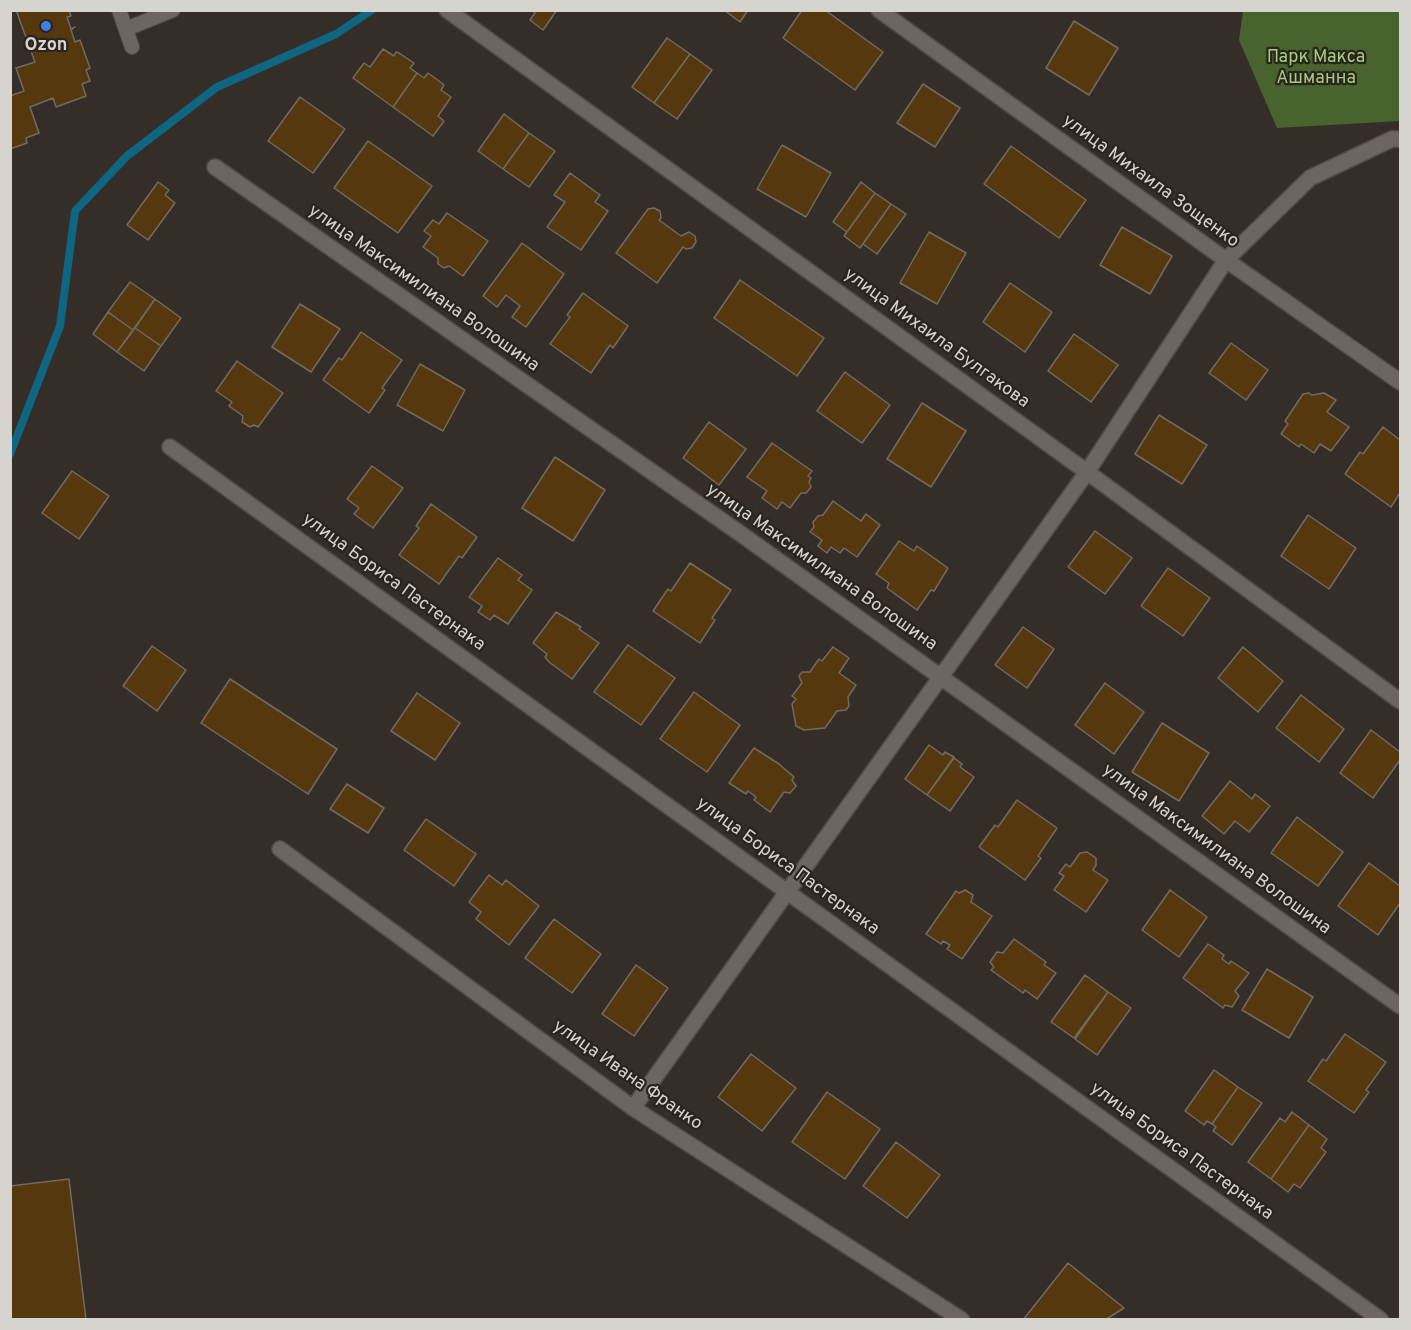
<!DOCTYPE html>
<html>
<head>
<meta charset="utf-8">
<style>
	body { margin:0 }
	#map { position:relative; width:1411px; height:1330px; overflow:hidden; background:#342d28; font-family:Overpass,sans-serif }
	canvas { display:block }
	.frame { position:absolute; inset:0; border:12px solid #d7d3cf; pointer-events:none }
</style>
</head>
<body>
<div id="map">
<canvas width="1411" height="1330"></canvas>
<div class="frame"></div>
</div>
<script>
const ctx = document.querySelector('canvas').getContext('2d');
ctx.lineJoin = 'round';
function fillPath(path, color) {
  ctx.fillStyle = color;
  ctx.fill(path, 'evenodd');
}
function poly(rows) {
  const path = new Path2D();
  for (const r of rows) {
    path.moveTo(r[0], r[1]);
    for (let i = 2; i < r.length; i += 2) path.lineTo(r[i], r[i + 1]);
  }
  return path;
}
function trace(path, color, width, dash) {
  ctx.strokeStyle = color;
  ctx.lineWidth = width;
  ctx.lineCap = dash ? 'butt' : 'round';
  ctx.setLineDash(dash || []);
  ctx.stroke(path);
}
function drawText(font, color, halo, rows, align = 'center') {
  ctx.font = font + ' Overpass,sans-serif';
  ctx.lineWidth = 4.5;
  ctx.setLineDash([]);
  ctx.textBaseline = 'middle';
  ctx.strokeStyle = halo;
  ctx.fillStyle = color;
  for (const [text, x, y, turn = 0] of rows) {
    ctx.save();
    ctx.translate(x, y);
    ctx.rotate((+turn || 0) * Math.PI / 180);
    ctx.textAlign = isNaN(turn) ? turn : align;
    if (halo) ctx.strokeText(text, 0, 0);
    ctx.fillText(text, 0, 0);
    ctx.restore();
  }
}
fillPath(poly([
	[1243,11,1400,11,1400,121,1277,128,1239,40]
]), '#48632d');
trace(poly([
	[10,454,60,326,75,211,127,156,217,87,336,34,372,10]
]), '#0e6681', 8);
const building = poly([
	[16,10,69,10,71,16,67,17,71,29,75,27,71,30,75,42,80,40,90,68,86,70,90,81,82,84,86,96,56,107,53,98,30,107,39,133,26,138,27,143,10,149,10,96,24,91,16,68,35,62,16,10],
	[531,10,557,10,543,30,530,20,535,13,531,10],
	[724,10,748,10,740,22,724,10],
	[802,10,825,10,883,52,855,90,783,38,802,10],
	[1074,21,1118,48,1089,95,1046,68,1074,21],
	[667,38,690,54,654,103,632,87,667,38],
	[383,49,394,56,396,52,399,53,414,63,410,68,417,73,393,107,353,78,364,63,370,67,383,49],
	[690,54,712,70,677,119,654,103,690,54],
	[417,73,424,78,428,73,443,84,444,85,441,90,451,97,438,116,444,121,433,136,393,107,417,73],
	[923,84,960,108,935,147,897,123,923,84],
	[300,97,345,129,313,173,268,141,300,97],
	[504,114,529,133,503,169,478,151,504,114],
	[529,133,555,151,529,187,503,169,529,133],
	[368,141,432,186,398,233,334,188,368,141],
	[782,145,831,173,806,217,757,189,782,145],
	[1011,146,1086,200,1059,238,984,184,1011,146],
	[570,173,600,195,595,202,608,211,581,250,547,227,565,202,554,195,570,173],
	[158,182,169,190,165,195,175,203,148,240,127,225,158,182],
	[861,182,875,193,847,232,833,222,861,182],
	[875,193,891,204,860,248,844,236,875,193],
	[891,204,906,214,877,254,863,244,891,204],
	[654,208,660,211,661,218,659,220,681,236,689,232,695,236,696,242,692,248,686,249,683,247,657,283,616,253,648,209,654,208],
	[447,213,488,241,463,276,449,266,444,268,438,264,438,258,423,247,431,236,424,231,433,220,439,224,447,213],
	[1122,227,1172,256,1150,294,1100,265,1122,227],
	[929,232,966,253,937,304,900,283,929,232],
	[522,243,564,274,526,327,512,317,520,306,506,295,497,307,483,296,522,243],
	[740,280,824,338,797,376,714,318,740,280],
	[130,282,155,299,133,330,108,312,130,282],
	[1010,283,1052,312,1025,352,983,322,1010,283],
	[583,293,628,326,613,348,610,345,591,373,550,344,570,317,567,315,583,293],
	[155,299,181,318,161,346,135,328,155,299],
	[300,304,340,329,311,372,272,347,300,304],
	[108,312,133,330,117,352,93,334,108,312],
	[135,328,161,346,144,371,117,352,135,328],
	[361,332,402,360,382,388,385,390,369,413,323,380,339,358,342,360,361,332],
	[1074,334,1118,365,1091,402,1048,371,1074,334],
	[1231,343,1268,370,1246,400,1209,373,1231,343],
	[237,361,283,393,258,427,254,425,250,427,242,422,243,416,229,406,232,402,216,391,237,361],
	[420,364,465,390,443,431,397,405,420,364],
	[845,372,890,405,862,443,817,411,845,372],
	[1309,393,1312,395,1324,393,1336,400,1327,412,1349,427,1331,451,1320,444,1314,453,1301,444,1299,447,1281,434,1288,424,1285,421,1303,394,1309,393],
	[922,403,966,431,931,487,887,459,922,403],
	[1159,415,1207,445,1182,484,1135,454,1159,415],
	[709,422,746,449,719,485,683,458,709,422],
	[1383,427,1400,440,1400,493,1391,507,1345,474,1360,452,1363,454,1383,427],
	[772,443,812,471,808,476,811,478,809,482,811,487,806,493,801,493,790,508,782,502,777,509,762,498,767,491,747,477,772,443],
	[555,457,605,490,573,541,522,508,555,457],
	[372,466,403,488,373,528,354,514,359,508,347,499,372,466],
	[72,471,109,496,79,539,42,513,72,471],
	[833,501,861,521,866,514,880,525,857,557,844,548,840,553,831,547,827,553,818,546,822,540,810,532,814,527,813,522,818,516,823,515,833,501],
	[431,504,477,537,462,558,459,556,439,584,399,555,419,528,416,526,431,504],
	[1308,515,1356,548,1329,589,1281,556,1308,515],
	[1095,531,1132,558,1105,594,1068,567,1095,531],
	[899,541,914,551,917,546,948,568,934,591,931,590,917,610,887,588,889,583,876,574,899,541],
	[498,558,522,575,518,580,532,590,508,624,494,615,490,620,478,612,482,606,469,597,498,558],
	[690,563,731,590,712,618,715,620,700,643,653,611,668,589,671,591,690,563],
	[1168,568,1210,598,1183,636,1141,606,1168,568],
	[556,612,581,627,579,629,599,643,572,679,549,662,545,657,547,654,533,643,556,612],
	[1023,627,1054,649,1027,688,995,665,1023,627],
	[628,645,675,678,641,725,594,692,628,645],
	[152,646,186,670,157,711,123,686,152,646],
	[833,647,849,658,839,673,856,685,848,697,849,706,846,710,837,711,825,728,804,730,796,726,792,704,796,699,792,696,802,683,799,676,802,672,810,672,819,659,822,661,833,647],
	[1243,647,1283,681,1258,712,1218,678,1243,647],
	[230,679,337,749,308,794,201,723,230,679],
	[1105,683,1144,712,1114,754,1075,725,1105,683],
	[694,692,740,725,707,772,660,739,694,692],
	[417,693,460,723,435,760,391,731,417,693],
	[1301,695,1344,729,1319,762,1276,728,1301,695],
	[1162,723,1209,753,1179,801,1132,772,1162,723],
	[1371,730,1400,752,1400,760,1373,798,1340,773,1371,730],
	[929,745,943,755,945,752,954,757,927,795,905,779,929,745],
	[754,748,779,764,794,777,792,780,796,786,790,793,784,792,770,812,754,800,756,797,748,791,746,794,729,783,754,748],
	[954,758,962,764,960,767,974,777,950,811,927,795,954,758],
	[1230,781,1252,799,1255,794,1270,806,1249,832,1235,821,1224,834,1202,816,1230,781],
	[347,784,384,808,368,833,330,809,347,784],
	[1017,800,1057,828,1038,856,1041,858,1025,880,979,847,995,825,998,827,1017,800],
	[1297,817,1343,852,1318,886,1271,853,1297,817],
	[426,819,476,854,454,886,404,850,426,819],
	[1087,852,1096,858,1096,865,1093,870,1108,880,1086,912,1054,890,1064,876,1059,873,1066,864,1070,867,1080,853,1087,852],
	[1369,863,1400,886,1400,903,1378,935,1338,906,1369,863],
	[489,875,502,885,506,880,539,906,509,945,476,919,481,912,469,902,489,875],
	[965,890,973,895,971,902,992,916,962,959,947,949,950,945,943,941,941,944,926,934,956,891,959,893,965,890],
	[1170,890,1207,917,1179,957,1142,930,1170,890],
	[554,919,601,954,572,993,525,958,554,919],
	[1014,939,1046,962,1044,965,1056,973,1037,999,1025,990,1023,993,991,970,994,967,990,962,997,952,1003,953,1014,939],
	[1208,944,1224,955,1222,959,1229,964,1231,961,1249,973,1235,991,1239,996,1232,1007,1225,1005,1223,1008,1183,978,1208,944],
	[636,965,668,988,634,1036,602,1014,636,965],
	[1267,969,1313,997,1289,1038,1242,1010,1267,969],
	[1085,975,1108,992,1074,1038,1051,1022,1085,975],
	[1108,992,1131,1008,1097,1055,1075,1039,1108,992],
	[1345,1034,1386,1062,1366,1090,1369,1092,1354,1113,1308,1081,1323,1059,1326,1061,1345,1034],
	[751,1054,796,1088,762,1131,718,1097,751,1054],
	[1214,1070,1238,1087,1212,1124,1207,1121,1204,1125,1185,1111,1214,1070],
	[1238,1087,1262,1103,1232,1145,1213,1131,1216,1127,1212,1124,1238,1087],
	[827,1092,880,1129,845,1179,792,1142,827,1092],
	[1292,1112,1309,1125,1271,1179,1248,1162,1280,1118,1285,1122,1292,1112],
	[1309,1125,1327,1139,1321,1148,1326,1152,1300,1188,1294,1184,1288,1192,1271,1179,1309,1125],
	[896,1142,940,1175,907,1218,863,1186,896,1142],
	[69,1179,86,1320,10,1320,10,1186,69,1179],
	[1068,1263,1124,1308,1105,1320,1023,1320,1068,1263]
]);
fillPath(building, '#55380e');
trace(building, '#716b64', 1.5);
const service = poly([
	[119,10,132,47],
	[126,29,173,10]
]);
const minor = poly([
	[447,10,1087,472,1400,701],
	[879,10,1226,260,1400,382],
	[215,167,741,534,1400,1006],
	[170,447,1381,1320],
	[280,849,633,1108,962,1320],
	[633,1108,1087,472,1226,260,1310,178,1392,139,1400,139]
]);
trace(service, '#504b46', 16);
trace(minor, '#504b46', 18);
trace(service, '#6d655f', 14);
trace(minor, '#6d655f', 15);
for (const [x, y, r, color] of [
	[46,26,6,"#3f7fe0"]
]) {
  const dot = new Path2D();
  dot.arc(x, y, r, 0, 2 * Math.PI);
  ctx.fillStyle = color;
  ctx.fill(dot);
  trace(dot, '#2a241f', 2);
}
drawText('bold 18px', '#d7d3cf', '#2a241f', [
	["Ozon",46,46]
]);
drawText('18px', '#a4ce7d', '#2a241f', [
	["Парк Макса",1316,58],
	["Ашманна",1316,79]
]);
drawText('18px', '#d7d3cf', '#2a241f', [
	["улица Михаила Зощенко",1150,182,36],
	["улица Максимилиана Волошина",423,289,35],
	["улица Михаила Булгакова",936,339,36],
	["улица Максимилиана Волошина",821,568,35],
	["улица Бориса Пастернака",393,583,36],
	["улица Максимилиана Волошина",1216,850,36],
	["улица Бориса Пастернака",787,867,36],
	["улица Ивана Франко",627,1076,35],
	["улица Бориса Пастернака",1181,1152,36]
]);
</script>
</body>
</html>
